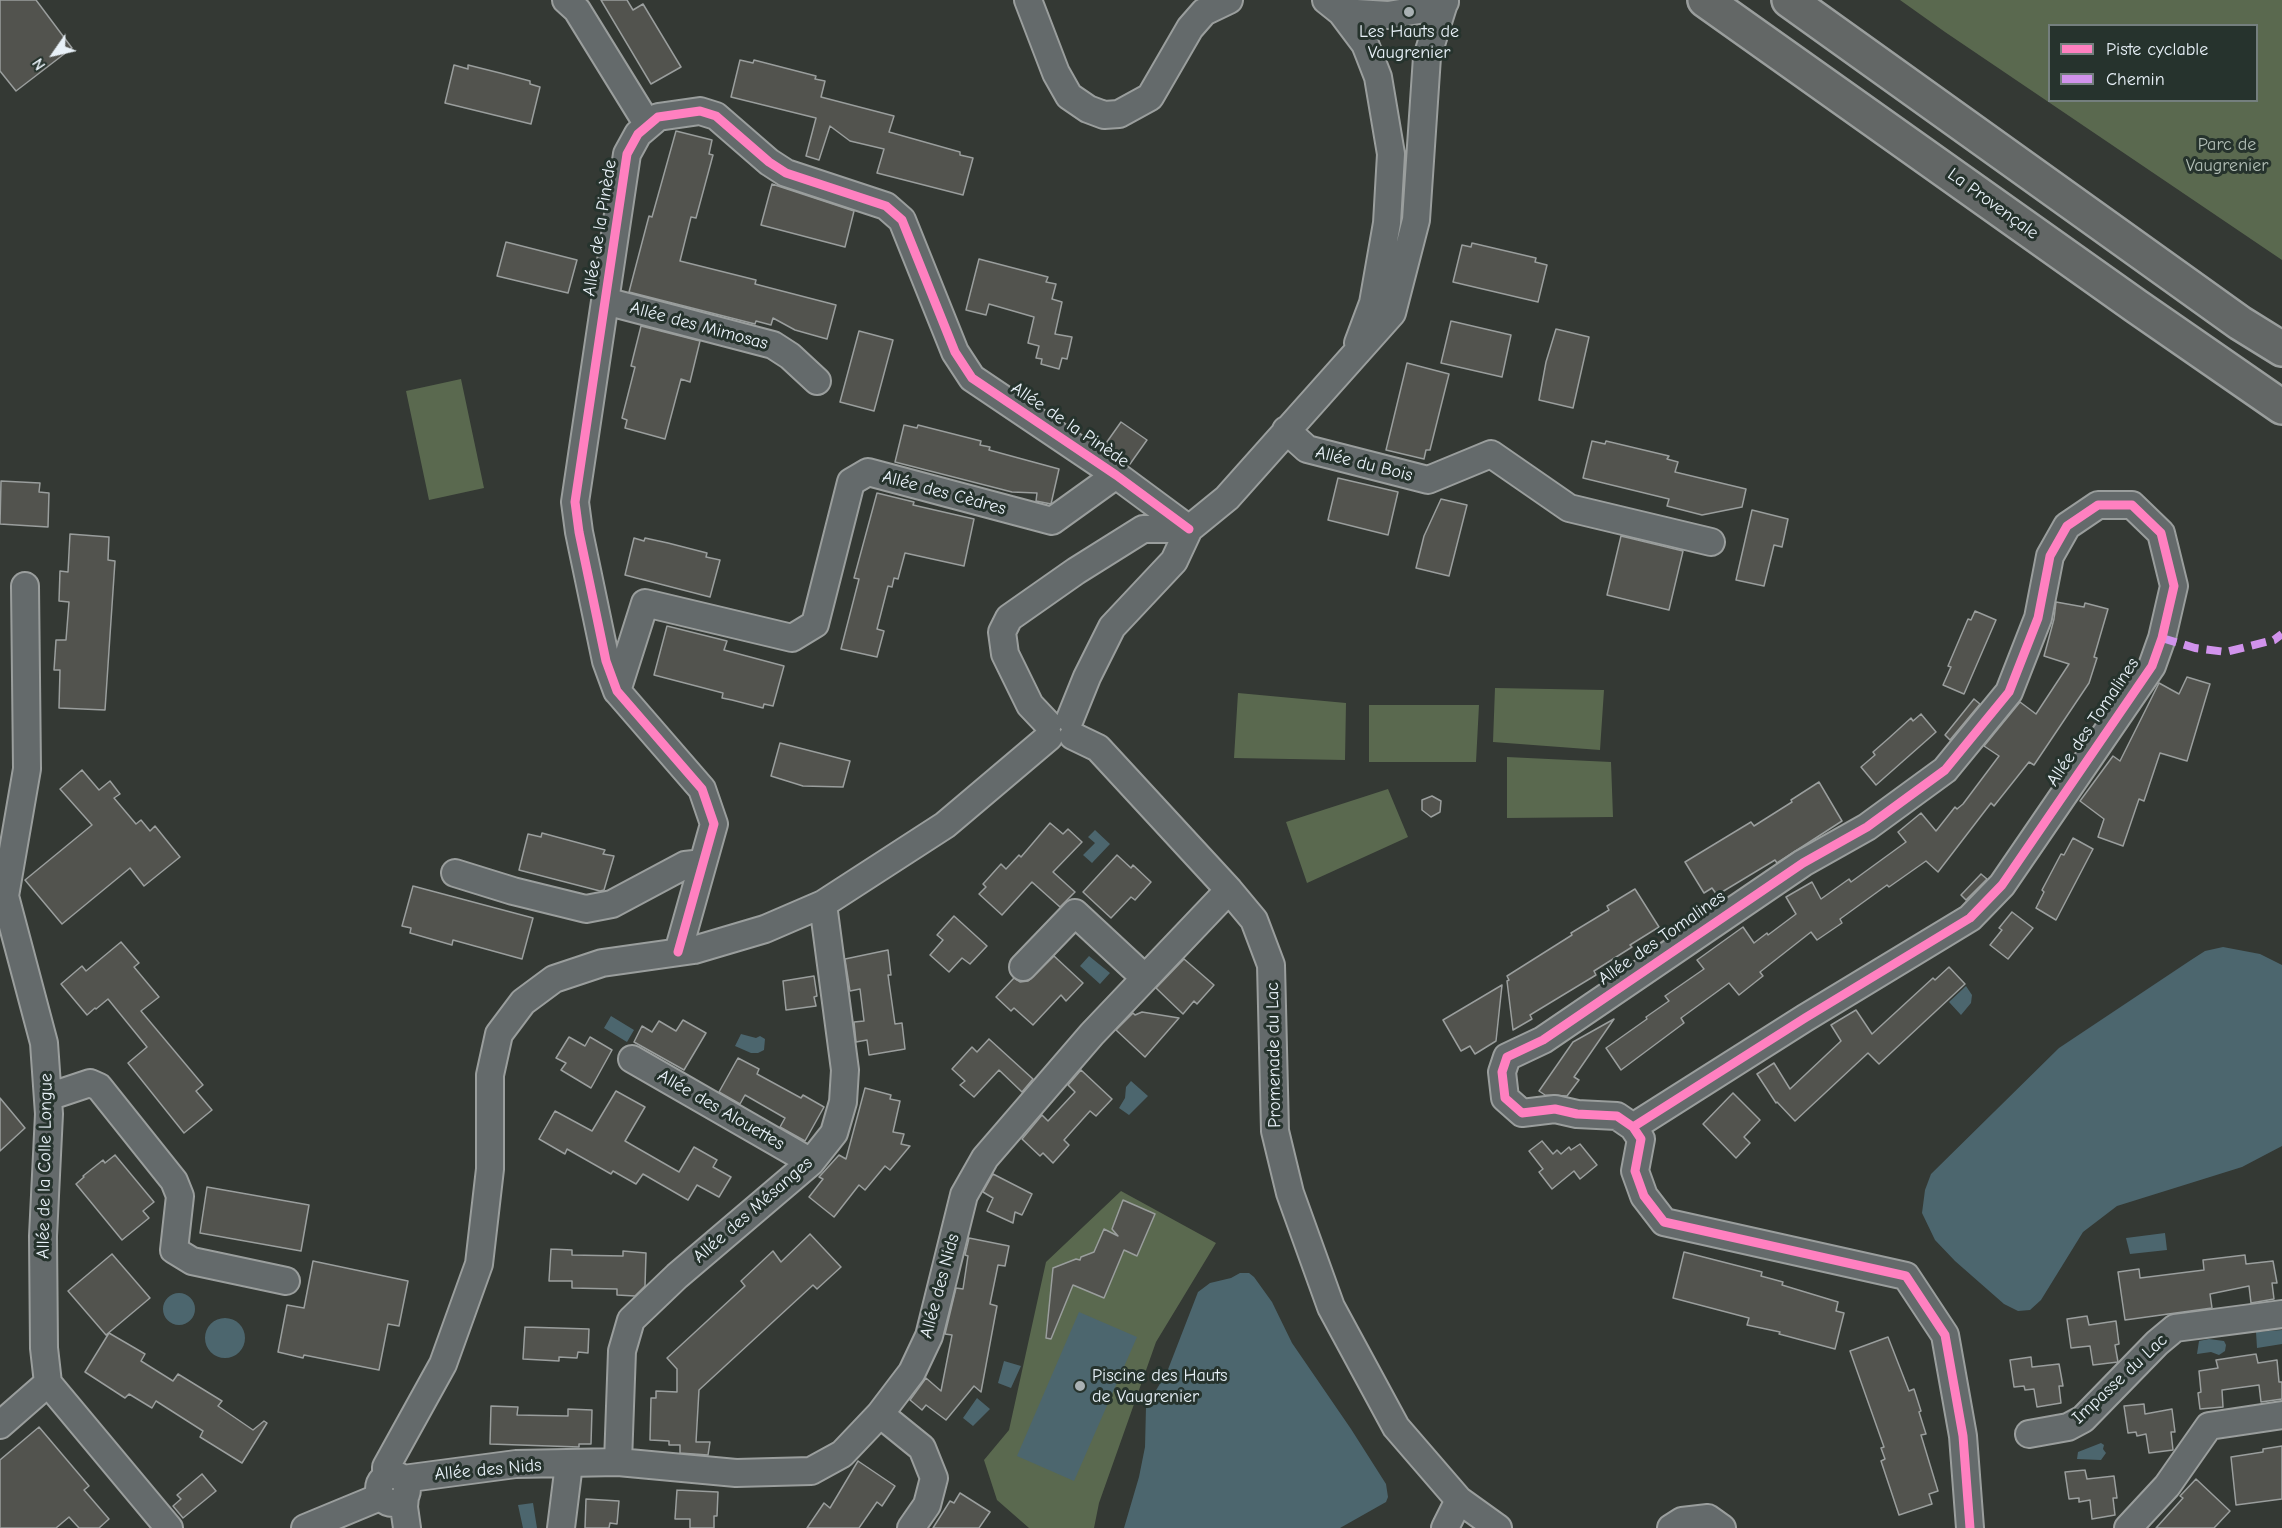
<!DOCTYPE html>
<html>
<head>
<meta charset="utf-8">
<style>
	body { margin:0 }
	#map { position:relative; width:2282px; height:1528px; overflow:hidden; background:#343934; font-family:"Comic Neue",sans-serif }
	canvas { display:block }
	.legend { position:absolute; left:2048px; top:24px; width:210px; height:78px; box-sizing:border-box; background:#26332d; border:2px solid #747f7e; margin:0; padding:8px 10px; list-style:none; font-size:18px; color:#e8f1f8 }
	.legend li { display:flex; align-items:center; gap:12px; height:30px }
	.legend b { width:30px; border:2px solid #747f7e }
	.north { position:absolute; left:24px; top:24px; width:60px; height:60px; -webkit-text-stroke:4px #26332d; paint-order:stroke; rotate:236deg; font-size:16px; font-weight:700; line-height:24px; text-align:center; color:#e8f1f8 }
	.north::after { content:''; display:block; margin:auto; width:21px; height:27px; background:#e8f1f8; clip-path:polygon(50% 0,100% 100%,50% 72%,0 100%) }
</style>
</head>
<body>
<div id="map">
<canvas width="2282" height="1528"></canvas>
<ul class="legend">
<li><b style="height:8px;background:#ff80c0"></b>Piste cyclable</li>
<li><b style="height:8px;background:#d193ec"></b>Chemin</li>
</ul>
<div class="north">N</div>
</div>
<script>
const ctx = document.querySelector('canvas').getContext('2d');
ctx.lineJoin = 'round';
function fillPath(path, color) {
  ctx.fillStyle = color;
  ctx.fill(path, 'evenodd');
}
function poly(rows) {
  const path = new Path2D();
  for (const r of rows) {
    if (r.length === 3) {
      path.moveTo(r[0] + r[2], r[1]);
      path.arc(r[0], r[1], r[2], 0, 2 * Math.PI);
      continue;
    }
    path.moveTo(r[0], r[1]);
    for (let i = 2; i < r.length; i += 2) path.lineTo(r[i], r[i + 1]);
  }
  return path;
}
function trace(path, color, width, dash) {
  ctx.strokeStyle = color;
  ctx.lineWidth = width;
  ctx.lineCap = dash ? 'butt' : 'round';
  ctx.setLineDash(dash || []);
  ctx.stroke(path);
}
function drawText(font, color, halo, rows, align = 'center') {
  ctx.font = font + ' "Comic Neue",sans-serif';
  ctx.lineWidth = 6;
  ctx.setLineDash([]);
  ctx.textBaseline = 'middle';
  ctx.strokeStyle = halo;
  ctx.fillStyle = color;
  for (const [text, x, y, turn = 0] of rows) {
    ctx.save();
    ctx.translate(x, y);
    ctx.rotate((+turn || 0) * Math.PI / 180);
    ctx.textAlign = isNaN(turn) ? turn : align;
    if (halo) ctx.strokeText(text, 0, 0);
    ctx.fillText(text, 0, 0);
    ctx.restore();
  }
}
fillPath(poly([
	[1900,0,2282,0,2282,260,1945,32],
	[2050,26,2256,26,2256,100,2050,100],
	[461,379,484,488,429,500,406,391],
	[1495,688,1604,690,1600,750,1493,742],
	[1238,693,1346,703,1345,760,1234,758],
	[1369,705,1479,705,1476,762,1369,762],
	[1507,757,1611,762,1613,817,1507,818],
	[1388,789,1408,837,1307,883,1286,822],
	[1121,1191,1216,1243,1156,1342,1099,1503,1094,1528,1029,1528,997,1500,984,1460,1009,1430,1046,1262]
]), '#5a694f');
fillPath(poly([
	[1095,830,1110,844,1092,863,1083,855,1095,843,1088,837],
	[2223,947,2260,954,2282,965,2282,1146,2242,1167,2117,1206,2083,1232,2041,1300,2030,1310,2018,1311,2004,1304,1955,1261,1935,1240,1922,1213,1925,1190,1931,1174,2059,1048,2191,960,2205,951],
	[1089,956,1110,973,1100,984,1080,966],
	[1966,986,1972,995,1971,1003,1961,1015,1949,1002],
	[611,1016,634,1030,627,1042,604,1028],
	[741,1034,756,1038,760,1036,765,1039,764,1050,758,1053,751,1053,735,1046],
	[1131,1081,1148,1096,1129,1115,1119,1108,1125,1098,1126,1087],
	[2165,1233,2167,1250,2130,1254,2126,1238],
	[1240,1273,1249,1273,1254,1277,1272,1302,1292,1343,1351,1429,1386,1484,1388,1497,1386,1502,1340,1528,1124,1528,1139,1477,1145,1447,1146,1407,1167,1372,1198,1292,1210,1283,1231,1278],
	[179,1309,16],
	[1079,1312,1137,1337,1074,1481,1017,1456],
	[225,1338,20],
	[2282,1330,2282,1344,2257,1348,2256,1332],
	[2209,1339,2224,1341,2226,1345,2225,1351,2219,1355,2211,1352,2197,1354,2199,1341],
	[1004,1361,1021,1366,1011,1388,998,1383],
	[977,1398,990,1409,973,1426,963,1418],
	[2101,1443,2104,1445,2103,1449,2106,1453,2101,1460,2077,1459,2078,1452],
	[533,1503,537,1528,523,1528,518,1505]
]), '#4c666e');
const building = poly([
	[0,0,36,0,72,48,16,91,0,71,0,0],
	[601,0,627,0,633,10,643,4,681,67,651,84,601,0],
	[740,60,753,63,754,60,816,76,815,79,825,81,821,97,894,116,889,132,960,152,960,155,973,158,963,195,877,173,884,149,850,141,830,126,819,160,806,156,816,118,731,97,740,60],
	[454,65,468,69,468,65,500,73,530,81,530,84,540,87,531,124,445,103,454,65],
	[676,131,712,140,709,154,713,155,696,218,691,217,680,261,756,280,755,284,836,305,827,339,795,330,773,318,771,325,756,321,755,324,629,292,649,216,652,217,676,131],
	[772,184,854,211,845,247,761,225,772,184],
	[506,242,577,260,568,293,497,276,506,242],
	[1472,243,1536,258,1535,262,1547,265,1538,302,1453,282,1462,245,1471,247,1472,243],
	[979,259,1048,277,1046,282,1056,284,1052,299,1062,302,1055,334,1072,337,1067,359,1062,358,1059,369,1041,364,1042,359,1036,358,1039,346,1028,343,1034,317,989,304,986,315,966,310,979,259],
	[1451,321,1511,335,1502,377,1441,363,1451,321],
	[641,326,700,341,690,382,681,379,665,439,625,428,627,420,622,418,635,367,631,366,641,326],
	[1556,329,1589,337,1573,408,1539,400,1546,362,1556,329],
	[859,331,893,340,874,411,840,402,859,331],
	[1407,363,1449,374,1430,450,1426,450,1424,459,1386,450,1407,363],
	[1121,422,1147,440,1130,464,1104,446,1121,422],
	[904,425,917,428,918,425,981,441,980,445,990,447,989,450,1059,469,1051,504,1036,501,1037,493,1012,492,895,462,904,425],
	[1592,441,1605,444,1606,441,1669,456,1667,459,1678,462,1675,472,1746,489,1742,507,1702,515,1667,506,1669,499,1583,478,1592,441],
	[1338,478,1398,492,1388,535,1328,520,1338,478],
	[1,481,40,483,39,492,49,493,48,527,0,524,1,481],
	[877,493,914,502,913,505,974,519,964,566,905,553,898,579,894,578,892,587,888,586,877,629,884,631,877,657,841,649,859,579,854,578,877,493],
	[1441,499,1467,505,1449,576,1416,568,1424,536,1441,499],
	[1752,510,1788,519,1782,547,1774,545,1764,586,1736,580,1752,510],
	[70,534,109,537,108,560,115,561,105,710,59,708,60,670,54,670,56,640,66,640,69,602,59,601,60,571,68,572,70,534],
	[1621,536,1683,551,1669,610,1607,595,1621,536],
	[634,538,644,541,645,538,668,543,707,553,706,557,720,560,710,597,625,575,634,538],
	[2056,602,2084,607,2085,603,2108,609,2094,657,2097,658,2089,683,2034,765,2029,762,1994,806,1991,803,1938,872,1926,861,1889,887,1887,885,1840,919,1842,923,1817,940,1811,932,1760,972,1763,976,1739,995,1729,983,1681,1018,1684,1023,1621,1070,1606,1048,1647,1019,1646,1017,1669,1001,1665,996,1704,969,1697,960,1743,927,1754,943,1767,933,1768,935,1796,914,1786,897,1812,882,1821,899,1849,879,1851,882,1906,842,1898,832,1921,813,1936,831,1955,807,1957,809,1963,804,1999,756,1984,746,2020,702,2036,714,2069,664,2044,656,2054,619,2056,602],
	[1975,611,1996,620,1964,694,1943,685,1951,667,1948,666,1968,619,1971,620,1975,611],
	[667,626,727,641,724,650,784,666,773,706,764,704,763,708,732,700,722,698,723,693,654,675,667,626],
	[2187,677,2210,684,2187,761,2160,753,2144,801,2139,799,2123,846,2098,837,2104,819,2080,801,2113,756,2120,761,2159,683,2179,694,2187,677],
	[1974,699,1980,704,1950,740,1945,735,1974,699],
	[1921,714,1936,732,1876,785,1861,767,1875,755,1873,752,1889,738,1911,718,1913,721,1921,714],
	[780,743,850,761,843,787,803,786,771,776,780,743],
	[82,770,99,790,110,781,120,794,114,798,136,824,141,820,150,831,155,826,180,857,144,886,130,868,62,924,25,880,92,825,60,789,82,770],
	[1819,782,1842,821,1777,863,1775,860,1717,895,1712,888,1704,893,1685,862,1751,822,1754,826,1792,802,1791,800,1819,782],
	[1432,796,1441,801,1440,812,1431,817,1422,810,1422,800,1432,796],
	[1050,823,1063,834,1068,829,1082,842,1053,872,1075,892,1060,907,1032,882,1002,915,979,894,986,887,983,884,1001,864,1006,869,1019,855,1021,857,1050,823],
	[542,833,605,850,603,854,614,856,604,890,600,891,519,870,528,834,541,837,542,833],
	[2073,838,2093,849,2056,920,2036,908,2044,892,2042,890,2061,854,2064,855,2073,838],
	[1117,855,1131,868,1133,865,1151,882,1135,900,1131,897,1111,918,1083,892,1117,855],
	[1981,874,1987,879,1966,900,1961,895,1981,874],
	[413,886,533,918,522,959,453,940,452,945,410,933,411,928,402,926,413,886],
	[1635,889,1659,927,1630,945,1632,947,1594,971,1596,975,1530,1015,1532,1019,1513,1030,1507,981,1509,980,1507,976,1572,935,1571,933,1609,910,1607,906,1635,889],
	[2012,912,2033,928,2008,959,1990,945,2002,930,1999,928,2012,912],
	[954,916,987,946,970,964,962,958,949,972,930,955,943,940,937,935,954,916],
	[121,942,139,963,134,967,159,997,141,1011,203,1085,196,1091,212,1110,184,1133,128,1063,147,1047,108,999,96,1009,95,1008,87,1015,61,984,82,966,86,971,121,942],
	[888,950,891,975,888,975,895,1024,902,1023,905,1049,869,1055,867,1040,856,1042,854,1022,864,1021,860,989,850,991,845,959,888,950],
	[1054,956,1083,983,1066,1001,1061,995,1033,1025,1014,1008,1011,1011,996,997,1014,978,1020,982,1028,981,1054,956],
	[1184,959,1214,985,1197,1004,1194,1001,1183,1014,1156,988,1184,959],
	[1949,967,1965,984,1879,1064,1868,1053,1795,1121,1777,1102,1776,1103,1757,1074,1774,1063,1790,1089,1841,1041,1831,1025,1856,1010,1872,1034,1933,978,1935,980,1949,967],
	[814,976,817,996,814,997,816,1006,786,1010,783,981,814,976],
	[1502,985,1496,1041,1475,1054,1470,1046,1461,1051,1443,1020,1502,985],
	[1142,1012,1179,1018,1145,1057,1116,1030,1133,1013,1135,1015,1142,1012],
	[1614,1019,1574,1077,1579,1080,1567,1096,1545,1095,1539,1091,1573,1042,1614,1019],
	[683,1020,706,1033,684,1070,634,1042,642,1026,652,1032,659,1021,676,1031,683,1020],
	[569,1037,585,1046,590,1037,612,1050,591,1088,561,1070,566,1063,556,1058,569,1037],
	[989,1039,1033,1079,1022,1092,999,1070,974,1097,960,1085,965,1081,952,1069,972,1047,977,1052,989,1039],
	[738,1058,759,1069,757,1074,801,1098,803,1095,824,1107,805,1141,780,1127,785,1118,745,1095,740,1104,719,1092,738,1058],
	[1081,1070,1112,1099,1096,1116,1090,1111,1064,1140,1069,1145,1053,1163,1043,1153,1040,1156,1022,1139,1042,1115,1048,1121,1075,1092,1068,1085,1081,1070],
	[865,1088,891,1095,890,1099,900,1101,893,1132,904,1134,901,1144,910,1146,890,1170,885,1166,865,1190,859,1185,834,1217,809,1197,823,1179,819,1177,839,1155,846,1159,865,1088],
	[616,1091,645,1107,625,1141,679,1172,694,1147,717,1160,713,1167,731,1177,719,1197,697,1185,688,1200,643,1174,636,1184,613,1171,611,1174,567,1149,565,1154,539,1139,555,1111,592,1131,616,1091],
	[1733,1093,1760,1120,1744,1137,1750,1143,1736,1158,1703,1124,1733,1093],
	[0,1098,25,1128,0,1151,0,1098],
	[1542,1141,1553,1154,1557,1150,1561,1154,1569,1147,1571,1150,1580,1144,1597,1165,1580,1179,1574,1171,1552,1189,1539,1172,1543,1169,1529,1151,1542,1141],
	[115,1155,154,1202,143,1211,149,1218,122,1240,76,1184,84,1177,83,1176,103,1160,105,1163,115,1155],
	[993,1174,1032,1194,1022,1215,1015,1212,1013,1223,987,1211,993,1198,983,1192,993,1174],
	[207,1187,309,1205,301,1251,200,1233,207,1187],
	[1123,1200,1155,1214,1137,1256,1124,1250,1104,1298,1073,1285,1051,1339,1046,1338,1053,1268,1076,1259,1080,1260,1081,1257,1094,1252,1104,1229,1118,1236,1112,1229,1123,1200],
	[810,1234,841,1267,817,1289,813,1285,699,1390,696,1442,710,1442,708,1455,680,1453,680,1445,669,1445,669,1441,650,1440,651,1398,656,1398,656,1391,677,1392,677,1369,667,1358,745,1286,741,1281,773,1251,781,1262,810,1234],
	[969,1238,1009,1246,1005,1266,998,1265,990,1304,997,1306,981,1392,974,1386,946,1420,926,1405,922,1410,910,1400,926,1378,941,1391,952,1335,945,1334,956,1288,963,1289,968,1256,965,1255,969,1238],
	[551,1249,572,1250,572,1255,623,1256,623,1251,646,1253,645,1286,635,1296,617,1295,617,1289,572,1288,572,1281,549,1281,551,1249],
	[1684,1252,1762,1272,1761,1276,1783,1282,1782,1285,1838,1302,1836,1311,1844,1313,1835,1349,1779,1334,1780,1332,1747,1325,1749,1318,1673,1298,1684,1252],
	[112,1254,150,1298,106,1335,68,1291,112,1254],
	[2245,1255,2246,1264,2273,1261,2277,1283,2272,1283,2274,1299,2251,1303,2249,1286,2210,1294,2212,1308,2125,1320,2118,1272,2139,1269,2140,1278,2204,1270,2203,1260,2245,1255],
	[313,1261,408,1281,399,1326,388,1324,379,1370,304,1355,303,1358,278,1352,287,1305,304,1308,313,1261],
	[2087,1316,2089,1325,2116,1321,2119,1344,2115,1345,2118,1362,2093,1365,2090,1346,2071,1348,2067,1319,2087,1316],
	[525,1327,589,1329,588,1353,578,1352,577,1358,559,1357,559,1361,523,1359,525,1327],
	[109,1333,145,1354,141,1361,173,1381,178,1374,222,1401,218,1406,253,1430,264,1421,267,1423,242,1463,200,1437,203,1431,156,1401,152,1408,129,1394,125,1398,85,1372,109,1333],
	[1888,1337,1909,1391,1914,1389,1921,1411,1919,1412,1926,1434,1921,1435,1938,1491,1929,1494,1932,1504,1899,1515,1881,1461,1885,1459,1881,1448,1884,1447,1850,1351,1888,1337],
	[2256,1354,2258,1363,2277,1360,2279,1382,2282,1382,2282,1399,2261,1402,2259,1385,2222,1390,2223,1407,2200,1409,2198,1393,2201,1392,2199,1371,2218,1368,2216,1360,2256,1354],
	[2031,1357,2032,1367,2059,1364,2063,1386,2059,1386,2061,1403,2037,1407,2034,1389,2025,1390,2024,1386,2014,1387,2010,1360,2031,1357],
	[2144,1404,2145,1414,2172,1409,2175,1432,2171,1432,2173,1450,2149,1453,2146,1434,2137,1436,2136,1432,2128,1433,2124,1406,2144,1404],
	[491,1406,518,1407,517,1415,568,1416,568,1409,592,1410,591,1444,579,1444,579,1447,490,1444,491,1406],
	[39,1427,89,1486,84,1490,109,1519,99,1528,79,1528,69,1517,56,1528,0,1528,0,1460,39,1427],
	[2282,1446,2282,1499,2236,1505,2231,1457,2263,1452,2263,1449,2282,1446],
	[858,1461,895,1486,882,1506,877,1502,859,1528,807,1528,824,1503,830,1508,858,1461],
	[2085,1470,2087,1479,2114,1476,2117,1498,2113,1498,2115,1515,2092,1519,2090,1500,2079,1502,2079,1498,2069,1499,2065,1472,2085,1470],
	[202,1474,216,1491,183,1518,173,1506,181,1499,177,1495,202,1474],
	[2196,1479,2230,1511,2214,1528,2156,1528,2183,1498,2180,1496,2196,1479],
	[677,1490,718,1492,717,1516,714,1516,714,1528,690,1528,690,1519,675,1519,677,1490],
	[960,1493,990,1512,979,1528,933,1528,950,1501,954,1503,960,1493],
	[586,1499,619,1501,617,1524,610,1523,609,1528,585,1528,586,1499]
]);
fillPath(building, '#52534e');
trace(building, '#9a9e9d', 1.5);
const minor = poly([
	[566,0,577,10,648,125],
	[1028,0,1056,73,1069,96,1088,109,1104,115,1119,114,1150,97,1190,28,1204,12,1229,0],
	[1326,0,1341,12,1365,44,1369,54,1378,77,1391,154,1387,223,1373,303,1358,343],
	[1341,12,1388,15,1432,8,1445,2],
	[605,301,773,345,790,356,817,381],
	[1286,430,1307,449,1428,480,1491,454,1569,508,1711,542],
	[25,586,27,769,5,896,44,1043,49,1114,43,1236,44,1348,48,1383,169,1528],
	[617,691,645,603,792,638,815,624,851,482,868,472,1052,521,1116,475],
	[1070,719,1087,677,1112,627,1174,561,1189,529,1227,498,1392,313,1416,220,1427,57,1445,0],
	[1048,724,1030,705,1005,654,1002,632,1009,618,1076,571,1143,529,1189,529],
	[1073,736,1098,748,1229,890,1254,920,1271,965,1275,1131,1290,1193,1331,1307,1396,1427,1459,1500,1498,1528],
	[455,873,513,891,586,909,612,904,685,865,703,863],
	[678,952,714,824,702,789,617,691,606,661,579,532,575,502,627,154,638,134,658,117,700,111,716,116,769,162,786,173,886,206,902,220,955,352,972,378,1116,475,1189,529],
	[1023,967,1075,913,1145,978],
	[632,1059,811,1162],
	[48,1097,90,1083,99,1087,174,1181,180,1196,174,1250,192,1261,286,1281],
	[1633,1127,1805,1018,1970,918,2002,885,2152,666,2162,638,2174,586,2161,533,2132,505,2098,505,2067,526,2050,556,2038,618,2009,692,1945,770,1867,827,1803,863,1543,1040,1507,1057,1502,1072,1505,1098,1522,1113,1555,1109,1577,1114,1617,1116,1633,1127,1641,1139,1635,1171,1644,1196,1664,1222,1906,1276,1945,1335,1963,1436,1970,1528],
	[880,1414,922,1448,934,1478,927,1505,911,1528],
	[0,1425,48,1383],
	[2029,1434,2068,1427,2083,1419,2157,1343,2175,1328,2282,1314],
	[618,1462,622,1351,631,1320,677,1276,811,1162,834,1133,843,1102,845,1070,823,904],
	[393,1489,14],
	[386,1476,386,1467,443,1364,479,1264,490,1169,490,1075,499,1034,523,1002,554,979,602,963,694,950,765,929,823,904,945,825,1049,737],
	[403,1479,516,1464,618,1462,736,1473,811,1471,842,1454,880,1414,912,1372,929,1336,964,1195,985,1158,1092,1034,1229,890],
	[405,1496,404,1507,407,1528],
	[305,1528,380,1497],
	[561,1528,569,1464],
	[1445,1528,1459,1500],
	[1671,1528,1682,1521,1708,1518,1722,1528],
	[2128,1528,2167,1486,2209,1426,2282,1415]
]);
const highway = poly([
	[1705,0,2136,306,2282,407],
	[1789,0,2240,323,2282,349]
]);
trace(minor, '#9a9e9d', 30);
trace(highway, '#9a9e9d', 38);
trace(minor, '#646a6b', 26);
trace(highway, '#636766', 33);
trace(poly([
	[2162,638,2195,648,2226,652,2274,640,2282,634]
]), '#d193ec', 8, [15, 8]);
trace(poly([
	[678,952,714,824,702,789,617,691,606,661,579,532,575,502,627,154,638,134,658,117,700,111,716,116,769,162,786,173,886,206,902,220,955,352,972,378,1116,475,1189,529],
	[1633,1127,1805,1018,1970,918,2002,885,2152,666,2162,638,2174,586,2161,533,2132,505,2098,505,2067,526,2050,556,2038,618,2009,692,1945,770,1867,827,1803,863,1543,1040,1507,1057,1502,1072,1505,1098,1522,1113,1555,1109,1577,1114,1617,1116,1633,1127,1641,1139,1635,1171,1644,1196,1664,1222,1906,1276,1945,1335,1963,1436,1970,1528]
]), '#ff80c0', 9);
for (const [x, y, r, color] of [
	[1409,12,6,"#a9b1b3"],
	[1080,1386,6,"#a9b1b3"]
]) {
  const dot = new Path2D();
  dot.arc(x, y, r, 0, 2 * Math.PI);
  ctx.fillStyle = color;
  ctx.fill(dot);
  trace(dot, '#26332d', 2);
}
drawText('18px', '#e8f1f8', '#26332d', [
	["Les Hauts de",1409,32],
	["Vaugrenier",1409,53],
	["Piscine des Hauts",1092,1376,"left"],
	["de Vaugrenier",1092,1397,"left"]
]);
drawText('18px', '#b2beb6', '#26332d', [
	["Parc de",2227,145],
	["Vaugrenier",2227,166]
]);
drawText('18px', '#e8f1f8', '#26332d', [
	["La Provençale",1993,204,36],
	["Allée de la Pinède",600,228,-81],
	["Allée des Mimosas",699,326,15],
	["Allée de la Pinède",1070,425,34],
	["Allée du Bois",1364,464,14],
	["Allée des Cèdres",944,493,15],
	["Allée des Tomalines",2093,722,-56],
	["Allée des Tomalines",1662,938,-35],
	["Promenade du Lac",1274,1055,-91],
	["Allée des Alouettes",721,1110,30],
	["Allée de la Colle Longue",45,1166,-89],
	["Allée des Mésanges",753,1210,-41],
	["Allée des Nids",940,1286,-75],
	["Impasse du Lac",2120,1379,-43],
	["Allée des Nids",488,1470,-5]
]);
</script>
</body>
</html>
